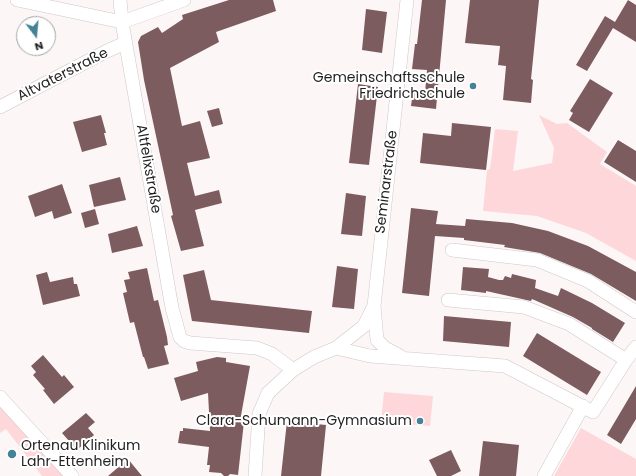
<!DOCTYPE html>
<html>
<head>
<meta charset="utf-8">
<style>
	body { margin:0 }
	#map { position:relative; width:636px; height:476px; overflow:hidden; background:#fdf6f7; font-family:Poppins,sans-serif }
	canvas { display:block }
	.north { position:absolute; left:16px; top:16px; width:40px; height:40px; box-sizing:border-box; background:#fff; border:1px solid #a6a5a5; border-radius:50%; rotate:164deg; font-size:11px; font-weight:700; line-height:16px; text-align:center; color:#211f1f }
	.north::after { content:''; display:block; margin:auto; width:14px; height:18px; background:#438397; clip-path:polygon(50% 0,100% 100%,50% 72%,0 100%) }
</style>
</head>
<body>
<div id="map">
<canvas width="636" height="476"></canvas>
<div class="north">N</div>
</div>
<script>
const ctx = document.querySelector('canvas').getContext('2d');
ctx.lineJoin = 'round';
function fillPath(path, color) {
  ctx.fillStyle = color;
  ctx.fill(path, 'evenodd');
}
function poly(rows) {
  const path = new Path2D();
  for (const r of rows) {
    path.moveTo(r[0], r[1]);
    for (let i = 2; i < r.length; i += 2) path.lineTo(r[i], r[i + 1]);
  }
  return path;
}
function trace(path, color, width, dash) {
  ctx.strokeStyle = color;
  ctx.lineWidth = width;
  ctx.lineCap = dash ? 'butt' : 'round';
  ctx.setLineDash(dash || []);
  ctx.stroke(path);
}
function drawText(font, color, halo, rows, align = 'center') {
  ctx.font = font + ' Poppins,sans-serif';
  ctx.lineWidth = 4;
  ctx.setLineDash([]);
  ctx.textBaseline = 'middle';
  ctx.strokeStyle = halo;
  ctx.fillStyle = color;
  for (const [text, x, y, turn = 0] of rows) {
    ctx.save();
    ctx.translate(x, y);
    ctx.rotate((+turn || 0) * Math.PI / 180);
    ctx.textAlign = isNaN(turn) ? turn : align;
    if (halo) ctx.strokeText(text, 0, 0);
    ctx.fillText(text, 0, 0);
    ctx.restore();
  }
}
fillPath(poly([
	[539,115,557,124,567,123,607,152,600,164,636,186,636,261,586,233,537,216,483,211,487,170,490,169,495,129,518,131,513,171,552,163,554,148],
	[384,392,433,396,430,426,381,422],
	[0,407,13,420,64,476,42,476,6,429,0,433],
	[581,428,636,459,636,476,554,476]
]), '#fed7db');
fillPath(poly([
	[229,0,273,0,276,11,216,32,219,42,170,68,182,126,200,121,210,158,187,163,195,196,219,190,222,203,195,210,204,246,181,251,171,216,173,215,144,80,138,42,141,36,158,27,162,33,183,19,182,15],
	[422,0,446,0,436,109,411,106,413,92,425,93,427,70,412,69,415,44,417,44],
	[470,0,539,0,531,79,533,80,531,103,503,100,506,66,498,65,500,46,465,43],
	[628,0,636,5,636,42,613,28,587,71,576,65,605,16,615,22],
	[366,9,387,12,382,53,362,50],
	[590,79,613,93,589,132,569,120,573,113,570,111],
	[358,84,378,87,369,165,349,163],
	[219,108,223,124,212,127,207,111],
	[101,115,106,133,104,133,107,145,82,152,73,122],
	[452,123,491,127,486,170,420,163,423,133,451,136],
	[618,140,636,151,636,182,604,162],
	[120,177,126,200,94,207,89,185],
	[62,184,72,213,54,219,52,211,35,217,28,196],
	[346,193,366,196,362,236,341,234],
	[411,208,438,211,436,224,465,226,466,219,512,223,548,231,588,246,636,272,636,301,591,274,540,253,504,247,505,245,464,240,464,238,435,236,429,296,402,293],
	[95,209,99,224,85,228,81,213],
	[137,226,143,246,112,253,108,234],
	[337,266,358,269,354,309,332,307],
	[463,267,489,269,488,277,499,280,503,280,505,276,511,278,512,274,536,280,535,288,558,296,561,288,592,303,625,323,613,342,592,329,592,328,573,317,532,299,531,301,486,291,486,293,461,290],
	[147,268,154,301,158,300,167,337,168,345,164,346,169,364,148,369,144,357,143,357,134,322,130,323,123,293,127,292,124,280,130,279,128,272],
	[204,270,211,300,312,311,309,333,192,321,183,275],
	[47,272,50,282,73,277,74,284,77,284,80,296,43,305,36,275],
	[444,316,511,322,509,347,443,341],
	[537,333,601,372,587,395,523,356],
	[43,355,62,377,64,375,74,387,54,404,43,390,45,389,33,375,36,372,31,366],
	[217,357,226,358,226,362,250,366,240,421,244,422,238,475,230,474,228,476,224,476,221,473,209,472,210,465,207,465,209,447,178,443,180,431,183,431,183,428,210,431,208,393,181,401,174,378,198,371,196,362],
	[636,386,636,419,621,444,607,435],
	[86,413,95,422,88,428,94,435,77,450,62,433],
	[287,421,326,425,321,476,281,476],
	[483,441,519,445,516,476,479,476],
	[451,450,461,471,451,476,437,476,429,460],
	[128,459,142,476,108,476]
]), '#7d5c5f');
const street = poly([
	[17,0,122,22,184,0],
	[120,0,122,22,172,308,180,337,184,341,190,343,257,348,272,354,293,370],
	[0,107,107,51,125,43],
	[452,250,537,260,588,281,636,312],
	[448,300,524,307,569,324,626,360],
	[374,306,377,340,385,348,400,356],
	[336,348,370,356,505,366,593,412,626,360,636,347],
	[0,397,72,476],
	[255,476,259,414,268,393,293,370,314,357,336,348,364,326,374,306,407,0],
	[544,476,583,406]
]);
trace(street, '#cec7c8', 14);
trace(street, '#fff', 13);
for (const [x, y, r, color] of [
	[473,86,4,"#438397"],
	[420,421,4,"#438397"],
	[12,454,5,"#438397"]
]) {
  const dot = new Path2D();
  dot.arc(x, y, r, 0, 2 * Math.PI);
  ctx.fillStyle = color;
  ctx.fill(dot);
  trace(dot, '#fff', 1.5);
}
drawText('14px', '#211f1f', '#fff', [
	["Altvaterstraße",63,75,-27],
	["Altfelixstraße",148,169,80],
	["Seminarstraße",387,182,-83]
]);
drawText('14px', '#211f1f', '#fff', [
	["Gemeinschaftsschule",465,78],
	["Friedrichschule",465,94],
	["Clara-Schumann-Gymnasium",412,421],
	["Ortenau Klinikum",21,446,"left"],
	["Lahr-Ettenheim",21,462,"left"]
], 'right');
</script>
</body>
</html>
